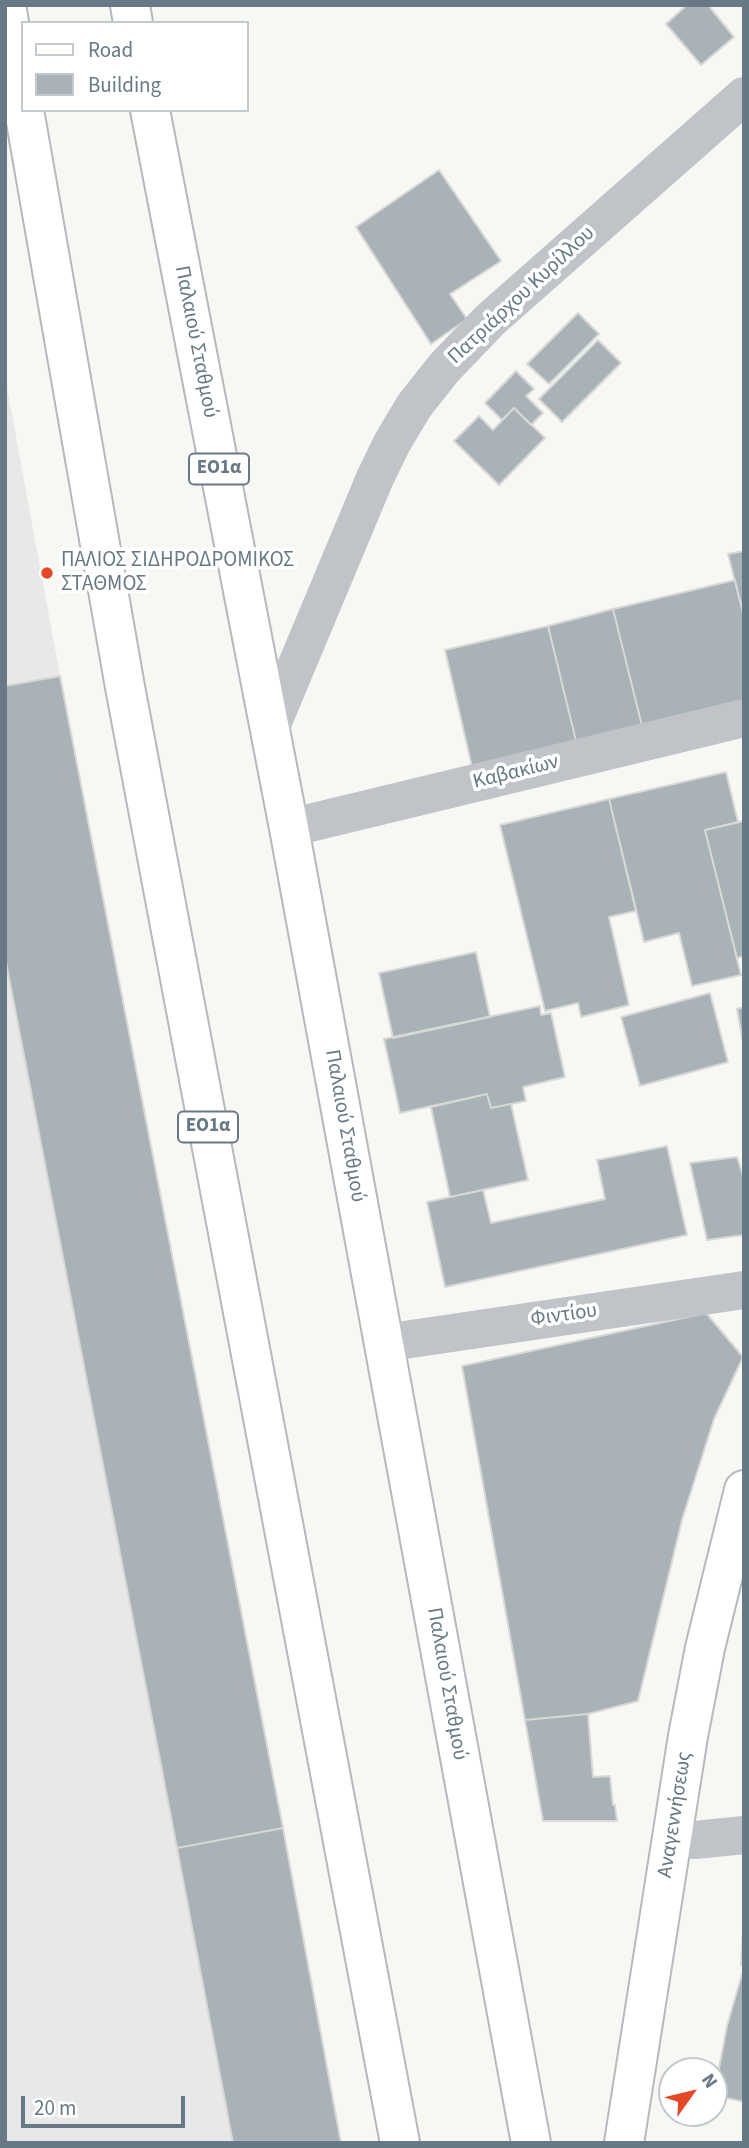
<!DOCTYPE html>
<meta charset="utf-8">
<style>
body{margin:0}
#map{position:relative;width:749px;height:2148px;overflow:hidden;background:#f7f7f4;font-family:"Source Sans 3",sans-serif}
canvas{display:block}
.frame{position:absolute;inset:0;border:7px solid #667985;pointer-events:none}
.legend{position:absolute;left:21px;top:21px;width:228px;height:91px;box-sizing:border-box;background:#fff;border:2px solid #c2c9ce;margin:0;padding:9px 12px;list-style:none;font-size:21px;color:#667985}
.legend li{display:flex;align-items:center;gap:14px;height:35px}
.legend b{width:35px;border:2px solid #c2c9ce}
.north{position:absolute;left:658px;top:2057px;width:70px;height:70px;box-sizing:border-box;background:#fff;border:2px solid #c2c9ce;border-radius:50%;rotate:56deg;font-size:19px;font-weight:700;line-height:28px;text-align:center;color:#667985}
.north::after{content:'';display:block;margin:auto;width:24px;height:32px;background:#e44827;clip-path:polygon(50% 0,100% 100%,50% 72%,0 100%)}
.scale{position:absolute;left:21px;top:2096px;width:164px;height:32px;box-sizing:border-box;border:4px solid #667985;border-top:0;padding-left:9px;font-size:21px;line-height:24px;white-space:nowrap;color:#667985;-webkit-text-stroke:5px #fff;paint-order:stroke}
</style>
<div id="map">
<canvas width="749" height="2148"></canvas>
<div class="frame"></div>
<ul class="legend">
<li><b style="height:9px;background:#fff"></b>Road</li>
<li><b style="height:19px;background:#a9b2b7"></b>Building</li>
</ul>
<div class="north">N</div>
<div class="scale">20 m</div>
</div>
<script>
const c = document.querySelector('canvas').getContext('2d');
c.lineJoin = 'round';
function fillPath(path, color) { c.fillStyle = color; c.fill(path, 'evenodd'); }
function stroke(path, color, width, dash) { c.strokeStyle = color; c.lineWidth = width; c.lineCap = dash ? 'butt' : 'round'; c.setLineDash(dash || []); c.stroke(path); }
function label(font, color, halo, rows, align = 'center') {
  c.font = font + ' "Source Sans 3",sans-serif'; c.lineWidth = 7; c.setLineDash([]); c.textBaseline = 'middle'; c.strokeStyle = halo; c.fillStyle = color; for (const [text, x, y, turn = 0] of rows) {
    c.save(); c.translate(x, y); c.rotate((+turn || 0) * Math.PI / 180); c.textAlign = isNaN(turn) ? turn : align; if (halo) c.strokeText(text, 0, 0); c.fillText(text, 0, 0); c.restore();
  }
}
const built = new Path2D(`
 M 5,377 L 60,676 L 283,1828 L 341,2143 L 5,2143 Z`);
const building = new Path2D(`
 M 687,5 L 708,5 L 734,37 L 701,65 L 666,24 Z
 M 439,170 L 501,261 L 450,294 L 467,319 L 431,344 L 356,227 Z
 M 578,313 L 599,334 L 549,384 L 527,364 Z
 M 598,340 L 621,363 L 562,422 L 539,399 Z
 M 516,371 L 534,389 L 526,396 L 543,413 L 531,425 L 514,408 L 502,420 L 485,403 Z
 M 514,408 L 545,438 L 499,485 L 454,441 L 479,416 L 493,430 Z
 M 744,551 L 744,617 L 728,554 Z
 M 735,580 L 744,617 L 744,706 L 643,730 L 613,609 Z
 M 613,609 L 643,730 L 577,745 L 548,626 Z
 M 548,626 L 577,745 L 473,771 L 445,650 Z
 M 60,676 L 283,1828 L 177,1848 L 5,957 L 5,686 Z
 M 726,772 L 738,822 L 705,830 L 741,975 L 692,986 L 679,933 L 644,942 L 609,799 Z
 M 609,799 L 636,911 L 609,917 L 629,1005 L 581,1017 L 578,1003 L 545,1011 L 500,825 Z
 M 744,821 L 744,956 L 737,958 L 705,830 Z
 M 476,952 L 490,1017 L 393,1038 L 379,973 Z
 M 710,993 L 728,1062 L 640,1086 L 621,1017 Z
 M 540,1006 L 541,1015 L 551,1013 L 565,1077 L 523,1087 L 526,1101 L 491,1108 L 487,1094 L 400,1113 L 384,1039 Z
 M 744,1007 L 744,1048 L 737,1009 Z
 M 487,1094 L 491,1108 L 511,1104 L 528,1180 L 450,1197 L 431,1107 Z
 M 667,1146 L 687,1235 L 445,1287 L 427,1202 L 483,1190 L 491,1223 L 605,1199 L 597,1160 Z
 M 737,1157 L 744,1179 L 744,1235 L 707,1240 L 690,1163 Z
 M 706,1313 L 743,1357 L 714,1419 L 682,1520 L 638,1701 L 588,1714 L 525,1720 L 462,1366 Z
 M 588,1714 L 593,1777 L 610,1776 L 613,1805 L 615,1805 L 617,1821 L 543,1821 L 525,1720 Z
 M 283,1828 L 341,2143 L 233,2143 L 177,1848 Z
 M 744,1912 L 744,1965 L 741,1965 Z
 M 742,1974 L 744,1974 L 744,2102 L 714,2095 L 727,2026 Z`);
const minor = new Path2D(`
 M 270,729 L 375,478 L 392,443 L 414,406 L 444,368 L 490,320 L 744,96
 M 289,828 L 744,718
 M 384,1343 L 744,1290
 M 673,1836 L 695,1840 L 744,1835`);
const major = new Path2D(`
 M 624,2143 L 688,1736 L 705,1648 L 744,1490`);
const highway = new Path2D(`
 M 6,5 L 23,103
 M 130,5 L 133,23
 M 24,110 L 125,687 L 400,2143
 M 150,110 L 289,828 L 531,2143`);
const markers = [
 [47,573,7,"#e44827"]
];
const shields = [
 [219,469,60],
 [208,1127,60]
];
const shieldNames = [
 ["ΕΟ1α",219,469],
 ["ΕΟ1α",208,1127]
];
const streetNames = [
 ["Πατριάρχου Κυρίλλου",522,296,-43],
 ["Παλαιού Σταθμού",195,342,79],
 ["Καβακίων",516,773,-14],
 ["Παλαιού Σταθμού",344,1126,80],
 ["Φιντίου",564,1316,-8],
 ["Παλαιού Σταθμού",446,1684,80],
 ["Αναγεννήσεως",676,1815,-81]
];
const poiNames = [
 ["ΠΑΛΙΟΣ ΣΙΔΗΡΟΔΡΟΜΙΚΟΣ",61,561],
 ["ΣΤΑΘΜΟΣ",61,585]
];
fillPath(built, '#e7e8e7');
fillPath(building, '#a9b2b7');
stroke(building, '#d8d8d6', 2);
stroke(major, '#b5babd', 42);
stroke(highway, '#b5b9bc', 42);
stroke(minor, '#c0c4c8', 38);
stroke(major, '#fff', 38);
stroke(highway, '#fff', 38);
for (const [x, y, r, color] of markers) { const dot = new Path2D(); dot.arc(x, y, r, 0, 2 * Math.PI); c.fillStyle = color; c.fill(dot); stroke(dot, '#fff', 2.5); }
for (const [x, y, w] of shields) { const box = new Path2D(); box.roundRect(x - w / 2, y - 15.5, w, 31, 5); c.fillStyle = '#fff'; c.fill(box); stroke(box, '#667985', 2); }
label('bold 19px', '#667985', null, shieldNames);
label('21px', '#667985', '#fff', streetNames);
label('21px', '#667985', '#fff', poiNames, 'left');
</script>
